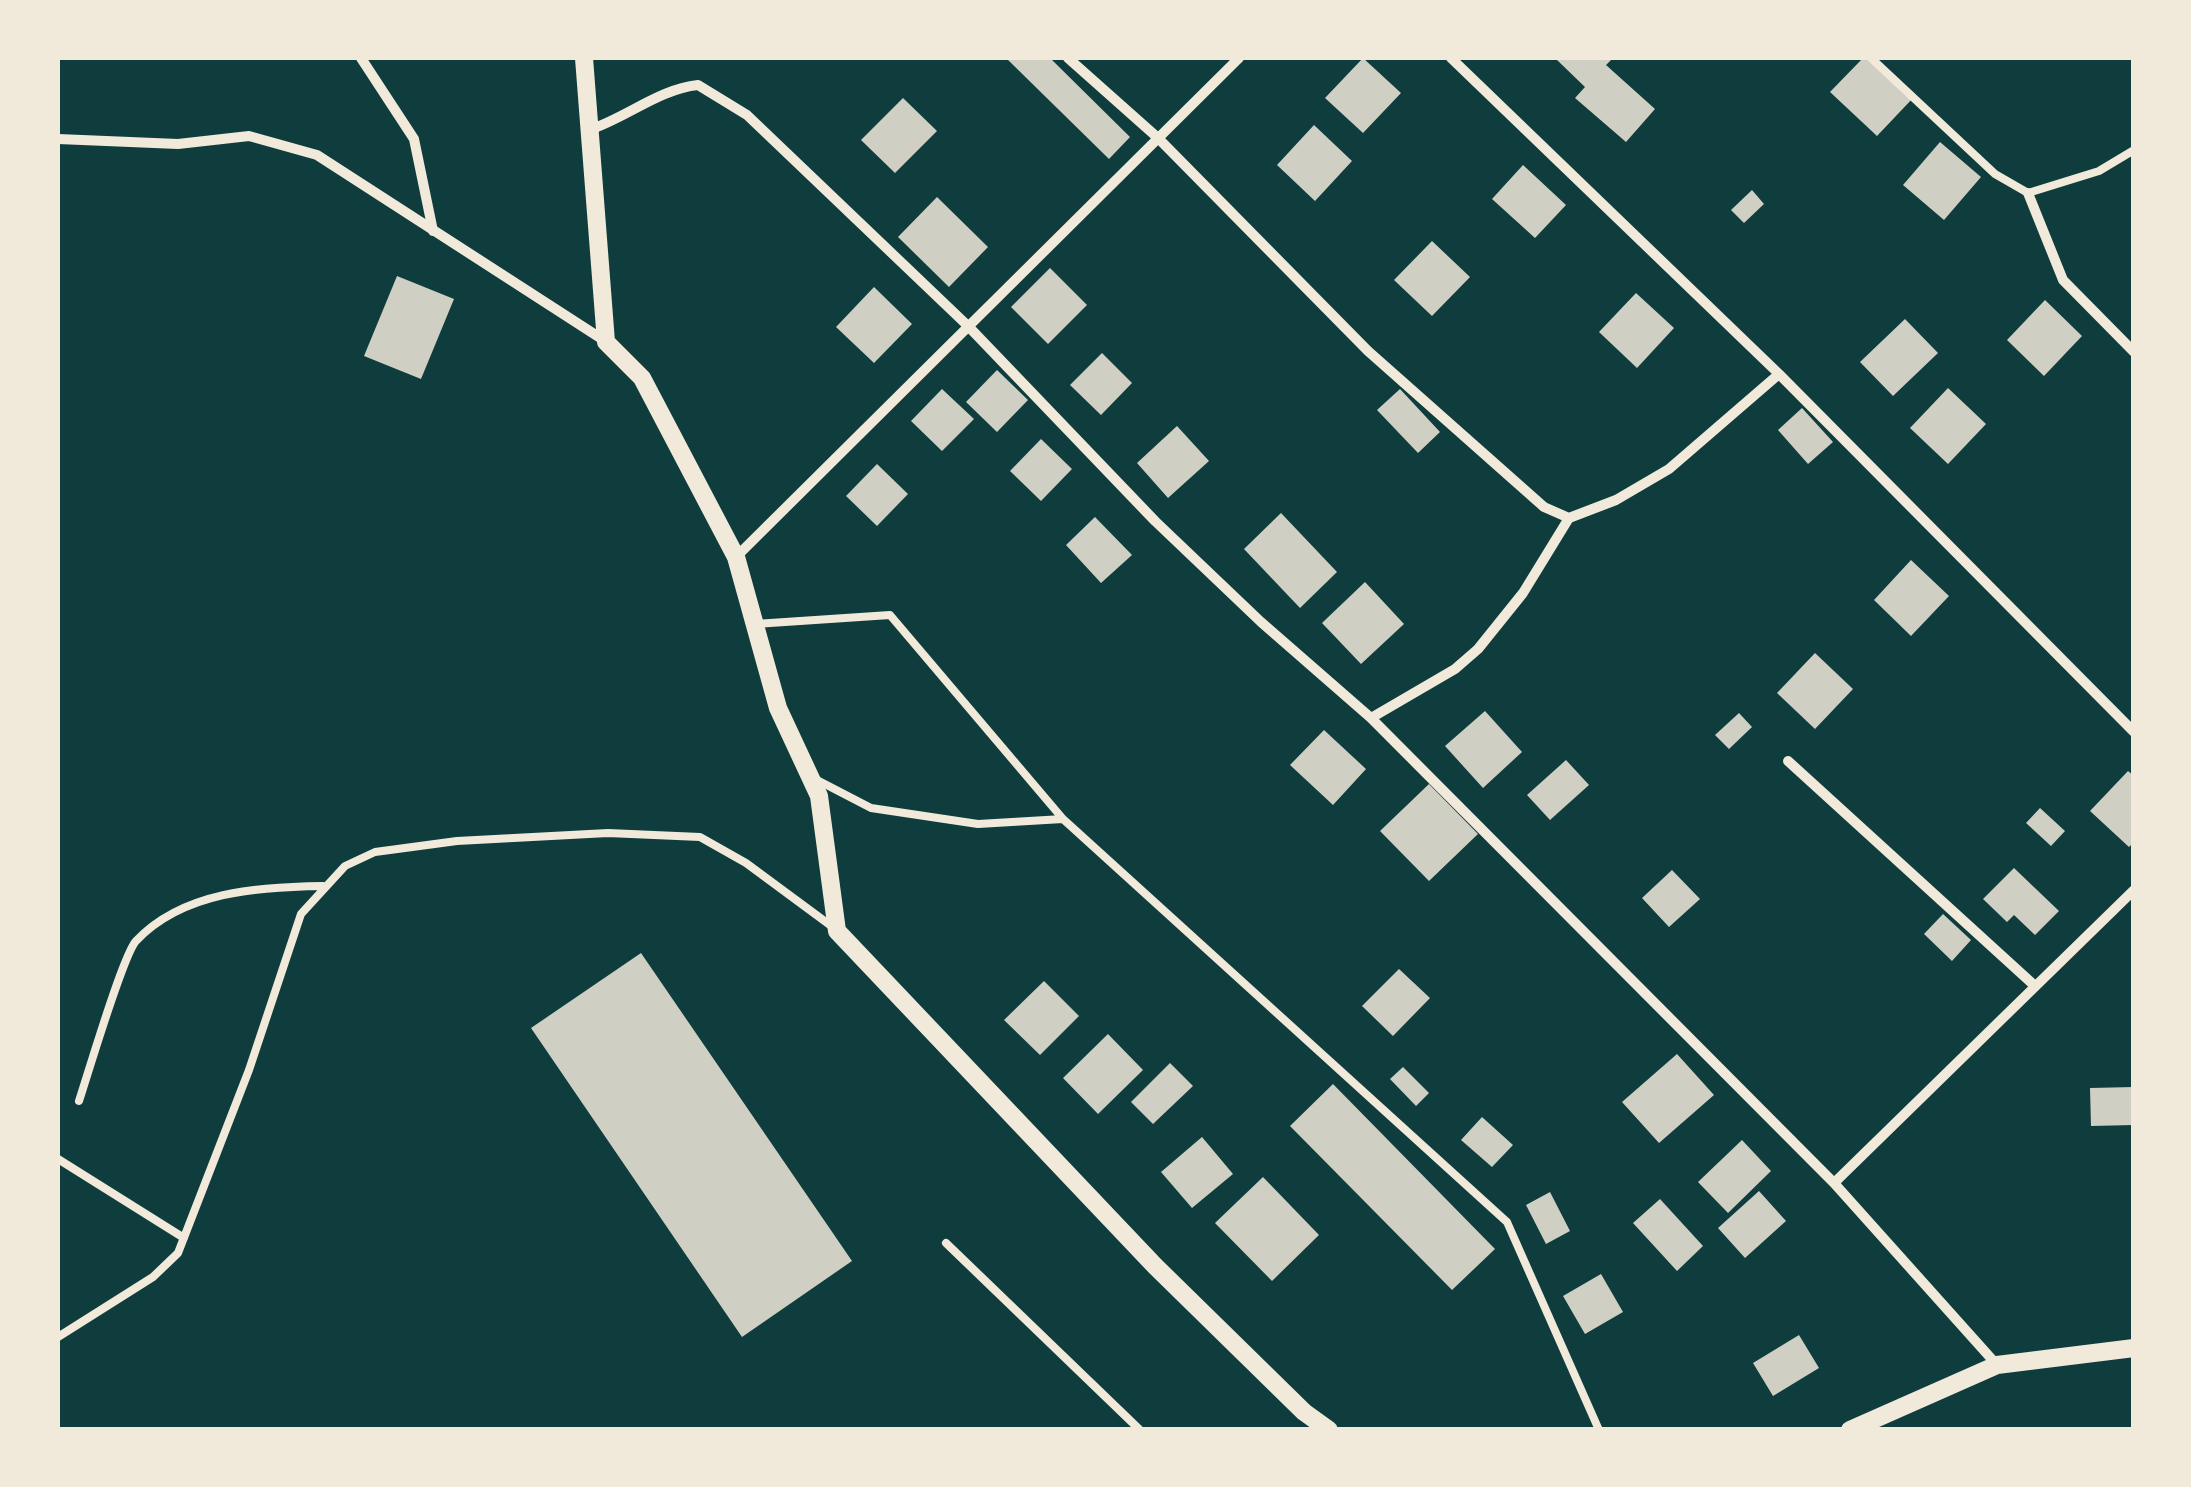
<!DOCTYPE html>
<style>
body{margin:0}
#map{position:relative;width:2191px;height:1487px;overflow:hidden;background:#0f3d3e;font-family:Karla,sans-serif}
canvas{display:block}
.frame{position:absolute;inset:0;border:60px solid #f1e9da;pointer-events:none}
</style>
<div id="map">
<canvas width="2191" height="1487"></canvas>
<div class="frame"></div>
</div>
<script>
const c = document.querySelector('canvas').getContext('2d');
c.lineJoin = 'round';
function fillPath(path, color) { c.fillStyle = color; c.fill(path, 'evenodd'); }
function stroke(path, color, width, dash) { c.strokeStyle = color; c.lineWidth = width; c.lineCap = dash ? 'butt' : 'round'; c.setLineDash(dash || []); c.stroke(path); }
const building = new Path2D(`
 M 1006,58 L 1050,58 L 1130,137 L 1109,159 Z
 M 1363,58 L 1401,93 L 1363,133 L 1325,98 Z
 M 1560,58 L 1613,58 L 1606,65 L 1655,109 L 1626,142 L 1575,98 L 1585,87 L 1557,60 Z
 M 1863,58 L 1871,58 L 1913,98 L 1877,136 L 1830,92 Z
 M 903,98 L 937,131 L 895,173 L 861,140 Z
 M 1314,125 L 1352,161 L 1315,201 L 1277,165 Z
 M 1940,142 L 1981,177 L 1944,220 L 1903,185 Z
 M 1523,165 L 1566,205 L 1535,238 L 1492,199 Z
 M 1752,190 L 1764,204 L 1744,223 L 1731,210 Z
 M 937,197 L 988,247 L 949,287 L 898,237 Z
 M 1432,241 L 1470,277 L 1432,316 L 1394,280 Z
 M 1050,268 L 1087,305 L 1048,344 L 1011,307 Z
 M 397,276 L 454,299 L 421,379 L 364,356 Z
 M 874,287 L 912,324 L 874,363 L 836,327 Z
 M 1636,293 L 1674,328 L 1637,368 L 1599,332 Z
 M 2045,300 L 2082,336 L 2044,376 L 2007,340 Z
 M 1905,319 L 1938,353 L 1893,396 L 1860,362 Z
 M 1102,353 L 1132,383 L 1101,415 L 1070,385 Z
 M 997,370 L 1028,400 L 997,432 L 966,402 Z
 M 1948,388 L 1986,424 L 1948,464 L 1910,428 Z
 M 942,389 L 974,419 L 942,451 L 911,421 Z
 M 1400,389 L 1440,432 L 1418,453 L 1377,410 Z
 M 1802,408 L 1833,442 L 1808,464 L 1778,430 Z
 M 1177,426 L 1209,461 L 1168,498 L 1137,463 Z
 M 1041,439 L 1072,469 L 1041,501 L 1010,471 Z
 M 877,464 L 908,494 L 877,526 L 846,496 Z
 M 1281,513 L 1337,572 L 1300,608 L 1244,549 Z
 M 1095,517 L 1132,555 L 1101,583 L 1066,545 Z
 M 1911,560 L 1949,596 L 1911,636 L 1874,600 Z
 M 1365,582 L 1404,624 L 1361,664 L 1322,623 Z
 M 1815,653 L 1853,689 L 1815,729 L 1777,693 Z
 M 1485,711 L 1522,752 L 1483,788 L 1445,746 Z
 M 1739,713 L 1752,727 L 1729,749 L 1715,735 Z
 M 1324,730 L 1366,769 L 1333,805 L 1290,765 Z
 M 1566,760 L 1589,785 L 1550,820 L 1527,795 Z
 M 2128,771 L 2134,776 L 2134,842 L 2129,847 L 2090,811 Z
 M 1429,784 L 1478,834 L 1429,881 L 1380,831 Z
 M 2040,808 L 2065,831 L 2051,846 L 2026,823 Z
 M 2014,868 L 2059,911 L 2035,935 L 2014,915 L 2007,922 L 1983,899 Z
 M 1672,870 L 1700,899 L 1669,927 L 1642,898 Z
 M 1943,914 L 1971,940 L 1952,961 L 1924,934 Z
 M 641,953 L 852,1261 L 742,1337 L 531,1028 Z
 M 1399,969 L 1430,998 L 1393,1036 L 1362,1006 Z
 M 1044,981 L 1079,1016 L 1040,1055 L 1004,1020 Z
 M 1108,1034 L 1143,1070 L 1098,1114 L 1063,1078 Z
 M 1677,1054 L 1714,1095 L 1659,1143 L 1622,1102 Z
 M 1170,1063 L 1193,1086 L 1153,1124 L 1131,1102 Z
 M 1403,1067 L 1429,1093 L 1416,1106 L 1390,1079 Z
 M 1333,1084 L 1495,1249 L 1452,1290 L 1290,1126 Z
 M 2134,1087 L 2134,1125 L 2091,1126 L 2090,1088 Z
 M 1482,1117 L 1513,1145 L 1492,1167 L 1461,1140 Z
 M 1202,1137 L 1233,1174 L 1192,1208 L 1161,1172 Z
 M 1742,1140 L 1771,1171 L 1728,1213 L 1698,1182 Z
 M 1263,1177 L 1319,1235 L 1272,1281 L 1215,1223 Z
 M 1759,1191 L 1786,1221 L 1745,1258 L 1718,1228 Z
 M 1550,1192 L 1570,1231 L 1546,1244 L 1526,1205 Z
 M 1660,1199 L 1703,1246 L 1677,1271 L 1633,1223 Z
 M 1601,1274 L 1623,1312 L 1585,1334 L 1563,1296 Z
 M 1799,1335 L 1819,1368 L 1773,1396 L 1753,1363 Z`);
const service = new Path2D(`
 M 1871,58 L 1995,174 L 2028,193 L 2099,171 L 2134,150
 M 755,624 L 890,615 L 1063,819
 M 817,780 L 871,808 L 978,824 L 1063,819 L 1507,1222 L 1599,1430
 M 79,1101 C 88,1074 123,955 136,941 C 183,891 259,887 323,886
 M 58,1159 L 184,1238
 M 946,1243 L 1140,1430
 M 58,1337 L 153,1277 L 178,1253 L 249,1070 L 301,914 L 345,866 L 375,852 L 457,841 L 608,833 L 700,837 L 746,863 L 834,928`);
const minor = new Path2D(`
 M 361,58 L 414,139 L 433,231
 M 1068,58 L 1158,138 L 1368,351 L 1544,507 L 1569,518
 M 1451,58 L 1779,374 L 2134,732
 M 589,130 C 626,118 659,89 698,85 L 747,115 L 968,326 L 1155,521 L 1261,622 L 1371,718 L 1834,1183 L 1997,1365
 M 58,139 L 178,144 L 249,136 L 317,155 L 605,341
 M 2028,193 L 2063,280 L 2134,352
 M 736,557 L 1239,58
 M 1371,718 L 1455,669 L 1478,649 L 1523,593 L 1569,518 L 1616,500 L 1669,469 L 1779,374
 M 1788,761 L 2035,986
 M 1834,1183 L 2134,890`);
const tertiary = new Path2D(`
 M 584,58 L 606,342 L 642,378 L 736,557 L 778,708 L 819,796 L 837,931 L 1155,1266 L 1304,1412 L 1329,1430
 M 1850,1430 L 1997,1365 L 2134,1348`);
fillPath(building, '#cfcfc3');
stroke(service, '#f1e9da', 8);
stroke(minor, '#f1e9da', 10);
stroke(tertiary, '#f1e9da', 18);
</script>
